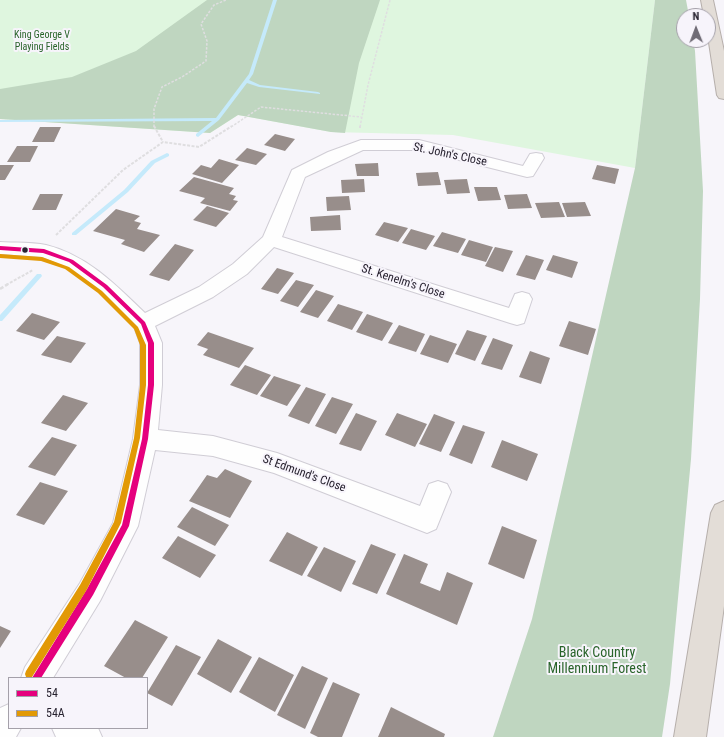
<!DOCTYPE html>
<style>
body{margin:0}
#map{position:relative;width:724px;height:737px;overflow:hidden;background:#f7f5fa;font-family:"Roboto Condensed",sans-serif}
canvas{display:block}
.legend{position:absolute;left:8px;top:677px;width:140px;height:52px;box-sizing:border-box;background:#f7f4fb;border:1px solid #a4a0a9;margin:0;padding:5px 7px;list-style:none;font-size:12px;color:#27222f}
.legend li{display:flex;align-items:center;gap:8px;height:20px}
.legend b{width:20px;border:1px solid #a4a0a9}
.north{position:absolute;left:676px;top:8px;width:40px;height:40px;box-sizing:border-box;background:#f7f4fb;border:1px solid #a4a0a9;border-radius:50%;rotate:359deg;font-size:11px;font-weight:700;line-height:16px;text-align:center;color:#27222f}
.north::after{content:'';display:block;margin:auto;width:14px;height:18px;background:#706c76;clip-path:polygon(50% 0,100% 100%,50% 72%,0 100%)}
</style>
<div id="map">
<canvas width="724" height="737"></canvas>
<ul class="legend">
<li><b style="height:5px;background:#e5007d"></b>54</li>
<li><b style="height:5px;background:#e29905"></b>54A</li>
</ul>
<div class="north">N</div>
</div>
<script>
const c = document.querySelector('canvas').getContext('2d');
c.lineJoin = 'round';
function fillPath(path, color) { c.fillStyle = color; c.fill(path, 'evenodd'); }
function stroke(path, color, width, dash) { c.strokeStyle = color; c.lineWidth = width; c.lineCap = dash ? 'butt' : 'round'; c.setLineDash(dash || []); c.stroke(path); }
function label(font, color, halo, rows, align = 'center') {
  c.font = font + ' "Roboto Condensed",sans-serif'; c.lineWidth = 4; c.setLineDash([]); c.textBaseline = 'middle'; c.strokeStyle = halo; c.fillStyle = color; for (const [text, x, y, turn = 0] of rows) {
    c.save(); c.translate(x, y); c.rotate((+turn || 0) * Math.PI / 180); c.textAlign = isNaN(turn) ? turn : align; if (halo) c.strokeText(text, 0, 0); c.fillText(text, 0, 0); c.restore();
  }
}
const green = new Path2D(`
 M 0,0 L 655,0 L 635,168 L 453,135 L 331,132 L 238,115 L 210,133 L 0,119 Z`);
const forest = new Path2D(`
 M 207,0 L 380,0 L 359,63 L 345,133 L 331,132 L 238,115 L 210,133 L 0,119 L 0,89 L 72,77 L 136,51 Z
 M 655,0 L 686,0 L 689,16 L 684,16 L 684,40 L 693,40 L 695,51 L 703,191 L 700,299 L 691,459 L 670,684 L 662,737 L 493,737 L 532,619 L 635,168 Z`);
const stream = new Path2D(`
 M 273,0 L 277,0 L 253,74 L 249,80 L 260,85 L 318,92 L 320,93 L 320,94 L 259,87 L 247,83 L 219,120 L 198,137 L 196,136 L 196,134 L 212,121 L 0,122 L 0,120 L 216,118 L 249,74 Z
 M 167,153 L 169,154 L 169,156 L 155,163 L 128,192 L 76,235 L 72,235 L 72,233 L 124,190 L 151,161 Z
 M 37,274 L 41,274 L 42,276 L 2,321 L 0,321 L 0,315 Z`);
const building = new Path2D(`
 M 40,127 L 61,127 L 54,142 L 32,142 Z
 M 275,134 L 295,139 L 285,151 L 264,145 Z
 M 17,146 L 38,146 L 30,162 L 7,162 Z
 M 247,148 L 267,154 L 256,165 L 235,160 Z
 M 219,159 L 239,165 L 222,183 L 192,174 L 201,165 L 211,168 Z
 M 378,163 L 379,176 L 357,176 L 355,164 Z
 M 0,165 L 14,165 L 5,180 L 0,180 Z
 M 597,165 L 619,169 L 615,184 L 592,179 Z
 M 438,172 L 441,185 L 418,186 L 416,173 Z
 M 194,177 L 234,188 L 229,194 L 236,196 L 233,200 L 238,201 L 230,211 L 200,203 L 205,198 L 179,191 Z
 M 364,179 L 365,192 L 342,193 L 341,180 Z
 M 467,179 L 470,193 L 447,194 L 444,180 Z
 M 474,187 L 497,187 L 501,200 L 478,201 Z
 M 40,194 L 63,194 L 56,210 L 32,210 Z
 M 527,194 L 532,208 L 508,209 L 504,195 Z
 M 349,196 L 351,210 L 327,211 L 326,197 Z
 M 559,202 L 565,217 L 541,218 L 535,203 Z
 M 585,202 L 591,216 L 567,217 L 562,203 Z
 M 207,206 L 229,213 L 216,227 L 193,220 Z
 M 116,209 L 140,216 L 134,221 L 141,223 L 137,229 L 160,235 L 144,252 L 121,244 L 125,240 L 93,231 Z
 M 340,215 L 341,230 L 311,231 L 310,217 Z
 M 384,222 L 408,228 L 398,242 L 375,235 Z
 M 411,229 L 435,236 L 426,250 L 402,243 Z
 M 442,232 L 466,239 L 458,253 L 433,246 Z
 M 469,240 L 493,247 L 486,262 L 461,255 Z
 M 175,244 L 194,250 L 169,281 L 149,275 Z
 M 495,247 L 513,251 L 503,272 L 485,266 Z
 M 526,255 L 544,260 L 535,280 L 516,275 Z
 M 553,255 L 578,262 L 572,278 L 546,270 Z
 M 277,268 L 294,273 L 278,294 L 261,289 Z
 M 296,280 L 314,285 L 298,307 L 280,301 Z
 M 316,290 L 334,296 L 318,318 L 300,312 Z
 M 338,304 L 363,312 L 352,330 L 327,321 Z
 M 32,313 L 60,322 L 44,340 L 16,331 Z
 M 367,314 L 393,323 L 382,341 L 356,332 Z
 M 569,321 L 596,329 L 588,355 L 559,346 Z
 M 399,325 L 425,334 L 416,352 L 388,343 Z
 M 467,330 L 487,336 L 475,361 L 455,354 Z
 M 208,332 L 254,348 L 239,368 L 203,355 L 208,349 L 197,345 Z
 M 430,335 L 457,344 L 448,363 L 420,354 Z
 M 57,336 L 86,343 L 71,363 L 41,355 Z
 M 493,338 L 513,345 L 502,370 L 481,364 Z
 M 530,351 L 550,358 L 541,384 L 519,377 Z
 M 245,365 L 271,375 L 257,395 L 230,385 Z
 M 274,376 L 301,385 L 287,406 L 260,396 Z
 M 306,387 L 326,394 L 309,424 L 288,416 Z
 M 63,395 L 88,403 L 66,431 L 41,423 Z
 M 332,397 L 353,404 L 336,434 L 315,426 Z
 M 356,413 L 377,421 L 361,451 L 339,444 Z
 M 397,413 L 427,424 L 415,447 L 385,435 Z
 M 434,414 L 455,422 L 441,452 L 419,444 Z
 M 463,425 L 485,432 L 472,464 L 449,455 Z
 M 52,437 L 77,445 L 55,476 L 28,467 Z
 M 502,440 L 538,454 L 527,481 L 491,467 Z
 M 225,469 L 252,481 L 230,518 L 189,501 L 207,475 L 217,478 Z
 M 40,482 L 68,491 L 44,525 L 16,515 Z
 M 192,507 L 229,525 L 215,546 L 177,527 Z
 M 502,526 L 537,540 L 524,579 L 488,564 Z
 M 287,532 L 318,547 L 302,576 L 269,561 Z
 M 178,536 L 216,555 L 200,578 L 162,558 Z
 M 371,544 L 396,554 L 377,594 L 352,584 Z
 M 324,547 L 356,561 L 341,592 L 307,576 Z
 M 404,554 L 428,564 L 420,583 L 440,591 L 447,572 L 473,583 L 457,625 L 386,594 Z
 M 135,620 L 168,637 L 142,678 L 126,678 L 104,666 Z
 M 0,626 L 11,631 L 0,648 Z
 M 218,639 L 252,657 L 231,693 L 197,674 Z
 M 176,645 L 201,657 L 172,706 L 147,693 Z
 M 259,657 L 294,675 L 275,712 L 239,692 Z
 M 302,666 L 328,678 L 305,729 L 277,715 Z
 M 333,682 L 360,694 L 342,737 L 318,737 L 310,733 Z
 M 391,707 L 445,734 L 444,737 L 378,737 Z`);
const pathFar2 = new Path2D(`
 M 154,127 L 154,109 L 162,87 L 182,77 L 206,61 L 207,41 L 201,24 L 214,5 L 226,0
 M 231,127 L 261,107 L 361,117
 M 360,127 L 368,85 L 390,0`);
const pathFar1 = new Path2D(`
 M 154,126 L 163,142
 M 360,128 L 360,126
 M 56,235 L 123,170 L 163,142 L 199,147 L 232,126
 M 6,285 L 33,270`);
const path = new Path2D(`
 M 0,289 L 8,284`);
const minor = new Path2D(`
 M 361,140 L 419,140 L 523,166 L 530,154 L 536,153 L 542,154 L 544,158 L 533,176 L 527,177 L 419,150 L 363,150 L 305,177 L 282,237 L 509,308 L 515,294 L 522,292 L 529,294 L 532,299 L 524,323 L 517,325 L 510,323 L 274,247 L 247,274 L 213,297 L 155,326 L 162,343 L 162,385 L 158,430 L 213,436 L 277,453 L 420,506 L 429,484 L 438,481 L 447,484 L 451,492 L 436,529 L 427,533 L 274,473 L 213,456 L 155,450 L 138,526 L 100,601 L 53,678 L 21,678 L 25,667 L 80,583 L 113,523 L 133,439 L 140,385 L 140,343 L 134,327 L 98,291 L 64,266 L 42,257 L 0,254 L 0,242 C 15,243 31,242 46,245 C 87,255 116,285 145,313 L 199,287 L 233,264 L 263,237 L 292,170 L 328,152 Z
 M 9,704 L 9,728 L 21,728 L 16,737 L 0,737 L 0,708 Z
 M 52,728 L 98,728 L 102,737 L 56,737 Z`);
const highway = new Path2D(`
 M 701,0 L 713,0 L 724,51 L 724,99 L 719,98 L 717,95 L 708,36 L 708,16 L 704,16 Z
 M 724,501 L 724,606 L 706,737 L 674,737 L 711,513 L 715,505 Z`);
const bus1 = new Path2D(`
 M 0,246 L 44,249 L 73,260 L 107,285 L 145,322 L 154,343 L 154,385 L 148,439 L 129,526 L 93,595 L 41,678 L 32,678 L 87,589 L 122,525 L 142,439 L 148,385 L 148,343 L 141,324 L 103,287 L 69,262 L 43,253 L 0,250 Z`);
const bus2 = new Path2D(`
 M 0,254 L 42,257 L 69,267 L 102,291 L 138,327 L 146,345 L 146,385 L 140,438 L 121,523 L 86,591 L 32,677 L 29,678 L 26,677 L 25,674 L 26,671 L 80,585 L 114,522 L 134,438 L 140,385 L 140,345 L 134,329 L 98,293 L 65,269 L 41,261 L 0,258 Z`);
const markers = [
 [25,250,3.5,"#27222f"]
];
const farParknames = [
 ["King George V",42,35],
 ["Playing Fields",42,47]
];
const streetNames = [
 ["St. John's Close",450,155,12],
 ["St. Kenelm's Close",403,282,18],
 ["St Edmund's Close",304,474,20]
];
const nearParknames = [
 ["Black Country",597,653],
 ["Millennium Forest",597,669]
];
fillPath(green, '#dff6df');
fillPath(forest, '#bfd6c0');
fillPath(stream, '#c5eafb');
fillPath(building, '#988e8b');
stroke(minor, '#d0cdd5', 2);
stroke(highway, '#b6afab', 2);
stroke(pathFar2, '#dfdee0', 1.5, [2.5, 1.5]);
stroke(pathFar1, '#dfdee0', 2, [3, 1.5]);
stroke(path, '#dfdee0', 2.5, [4, 2]);
fillPath(minor, '#fefefe');
fillPath(highway, '#e3ddd7');
fillPath(bus1, '#e5007d');
fillPath(bus2, '#e29905');
for (const [x, y, r, color] of markers) { const dot = new Path2D(); dot.arc(x, y, r, 0, 2 * Math.PI); c.fillStyle = color; c.fill(dot); stroke(dot, '#f7f4fb', 1.5); }
label('10px', '#29642a', '#f7f4fb', farParknames);
label('12px', '#27222f', '#f7f4fb', streetNames);
label('14px', '#29642a', '#f7f4fb', nearParknames);
</script>
